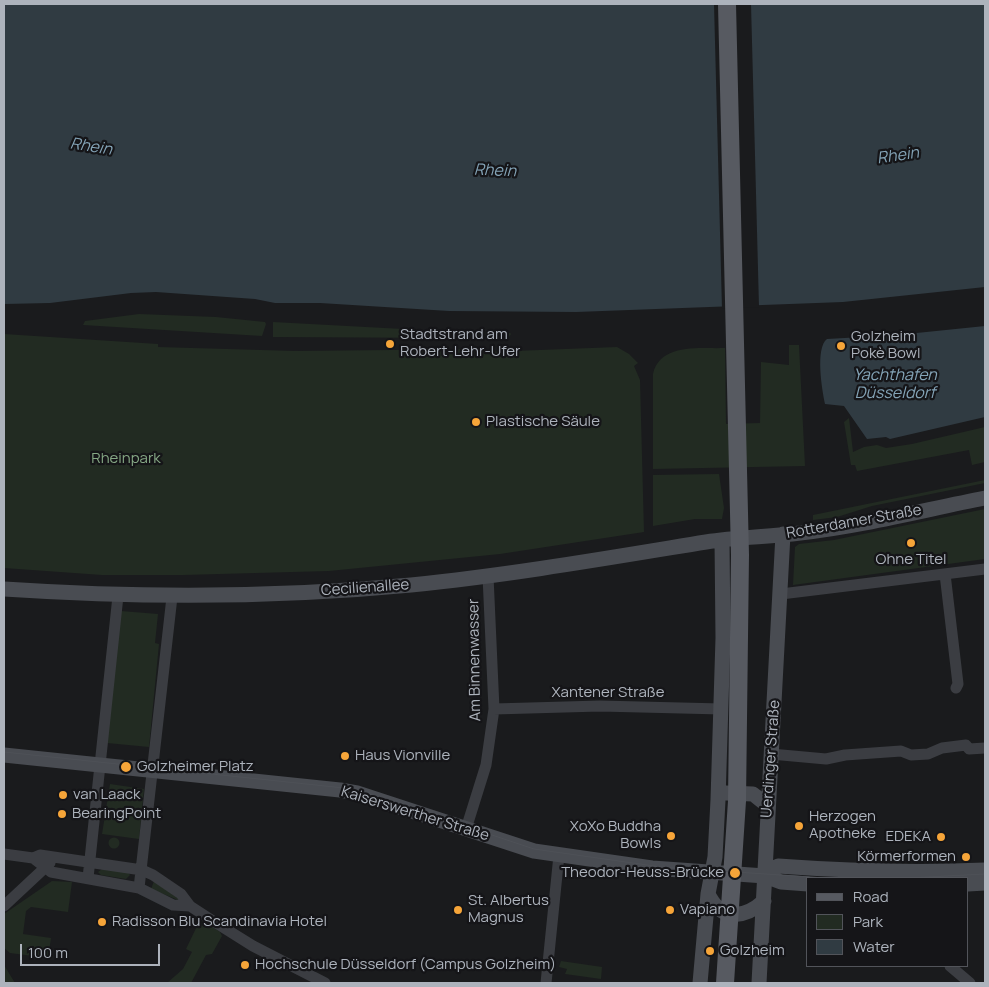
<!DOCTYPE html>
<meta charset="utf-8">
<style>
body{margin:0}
#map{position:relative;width:989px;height:987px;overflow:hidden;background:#1a1b1d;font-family:Manrope,sans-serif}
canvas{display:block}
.frame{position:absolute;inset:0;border:5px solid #adb3bc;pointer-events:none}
.legend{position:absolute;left:806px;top:877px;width:162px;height:90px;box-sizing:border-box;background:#151518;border:1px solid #52545a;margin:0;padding:6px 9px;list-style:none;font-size:15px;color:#adb3bc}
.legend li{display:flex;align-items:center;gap:10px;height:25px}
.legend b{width:25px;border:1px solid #52545a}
.scale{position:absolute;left:20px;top:944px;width:140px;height:22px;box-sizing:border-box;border:2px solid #adb3bc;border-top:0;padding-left:6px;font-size:15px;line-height:18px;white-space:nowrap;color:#adb3bc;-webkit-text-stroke:4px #151518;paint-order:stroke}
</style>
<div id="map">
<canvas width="989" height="987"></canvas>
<div class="frame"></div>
<ul class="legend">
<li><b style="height:6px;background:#575a61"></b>Road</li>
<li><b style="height:14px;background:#222b22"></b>Park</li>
<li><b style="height:14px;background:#303b42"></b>Water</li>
</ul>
<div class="scale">100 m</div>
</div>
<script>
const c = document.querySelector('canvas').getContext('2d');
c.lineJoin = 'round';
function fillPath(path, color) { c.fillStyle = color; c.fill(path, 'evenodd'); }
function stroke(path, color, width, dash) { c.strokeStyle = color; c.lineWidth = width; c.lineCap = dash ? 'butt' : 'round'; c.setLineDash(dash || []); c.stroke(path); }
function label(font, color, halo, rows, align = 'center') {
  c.font = font + ' Manrope,sans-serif'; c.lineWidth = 4.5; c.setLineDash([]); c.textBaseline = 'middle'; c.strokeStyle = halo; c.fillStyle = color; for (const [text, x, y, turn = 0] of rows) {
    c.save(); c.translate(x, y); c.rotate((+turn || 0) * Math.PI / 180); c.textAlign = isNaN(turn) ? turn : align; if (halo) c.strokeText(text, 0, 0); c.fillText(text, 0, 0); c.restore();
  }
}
const green = new Path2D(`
 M 139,314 L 216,317 L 265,322 L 266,324 L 262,336 L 83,325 L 85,321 Z
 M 273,322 L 459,332 L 460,334 L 459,338 L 273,337 Z
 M 468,332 L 510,333 L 511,334 L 509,337 L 467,338 Z
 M 4,334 L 158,344 L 158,347 L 295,351 L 489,349 L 489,352 L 617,347 L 629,354 L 638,363 L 634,366 L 640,380 L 644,532 L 500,554 L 329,571 L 183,575 L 102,575 L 4,568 Z
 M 789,345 L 799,345 L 805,466 L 653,469 L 653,374 C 660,343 700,349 725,348 L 726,424 L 760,423 L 761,362 L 789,365 Z
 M 849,418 L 853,452 L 864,447 L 877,445 L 886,448 L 912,444 L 985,427 L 985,462 L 972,465 L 969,450 L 857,471 L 855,465 L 851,465 L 844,422 Z
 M 719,474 L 724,508 L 722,519 L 695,519 L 653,526 L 653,475 Z
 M 985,480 L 985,483 L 872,506 L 837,517 L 813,520 L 813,515 Z
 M 985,509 L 985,559 L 793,585 L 795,547 L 799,544 L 834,540 Z
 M 121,611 L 158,614 L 155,643 L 159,644 L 149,747 L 107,743 Z
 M 110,784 L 144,789 L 139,839 L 102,834 Z
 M108.5 843a5.5 5.5 0 1 1 11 0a5.5 5.5 0 1 1-11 0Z
 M 102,869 L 128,872 L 130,875 L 126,879 L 101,875 L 98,872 Z
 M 52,881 L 72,882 L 68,912 L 31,907 L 26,911 L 23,934 L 51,938 L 48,958 L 10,953 L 4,948 L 4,914 Z
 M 154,881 L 178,898 L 178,900 L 151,889 Z
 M 204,921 L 220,932 L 222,936 L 212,954 L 206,955 L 191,983 L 167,983 L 183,969 L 192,952 L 186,949 L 199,922 Z
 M 561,961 L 602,967 L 601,979 L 565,974 L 567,969 L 559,967 Z
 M 4,965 L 15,983 L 4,983 Z`);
const water = new Path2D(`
 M 4,4 L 985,4 L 985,287 L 843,302 L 576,312 L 449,311 L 320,303 L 275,303 L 255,299 L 156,292 L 131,293 L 50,303 L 4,304 Z
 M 985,326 L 985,417 L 890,439 L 886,437 L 867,439 L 844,406 L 825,404 C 822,390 815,348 827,339 L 897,335 Z`);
const pier = new Path2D(`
 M 714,4 L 751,4 L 759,307 L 722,309 Z`);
const street = new Path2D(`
 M 945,574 L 958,684 L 956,688
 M 781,594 L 985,569
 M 494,709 L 600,706 L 722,709
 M 771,754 L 826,759 L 845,755 L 901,751 L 911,755 L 928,754 L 942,748 L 966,745 L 969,749 L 985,748
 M 466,829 L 486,765 L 494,709 L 488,576
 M 4,854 L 33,858 L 40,855 L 142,870 L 153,875 L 181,894 L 190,906 L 213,921 L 253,946 L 325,983
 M 33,858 L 51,872 L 139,888 L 173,905 L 190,906
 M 88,878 L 118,596
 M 139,888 L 172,597
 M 4,906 L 50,863
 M 950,966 L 970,983
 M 546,983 L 559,855`);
const secondary = new Path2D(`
 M 4,589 C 140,598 275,598 411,585 C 510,575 608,558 706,542 C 737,537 769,537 800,533 C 862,526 924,510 985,498
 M 4,755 L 340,790 L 357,793 L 534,851 L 652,868 L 765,876 L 781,882 L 808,884
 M 726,793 L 753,794 L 768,806
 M 765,876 L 778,866 C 847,871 916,873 985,870
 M 968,884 L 985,883
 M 708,894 C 721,921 744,919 764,901
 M 700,983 L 708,894 L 715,857 L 718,800 L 723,638 L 722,540
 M 759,983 L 783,534`);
const primary = new Path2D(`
 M 725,983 L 737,801 L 740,555 L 727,4`);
const tram = new Path2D(`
 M 4,752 L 344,788 L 366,793 L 534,849 L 661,867 L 825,878
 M 908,878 L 985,874`);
const markers = [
 [390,344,5,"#f6a539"],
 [841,346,5,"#f6a539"],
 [476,422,5,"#f6a539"],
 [911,543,5,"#f6a539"],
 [345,756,5,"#f6a539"],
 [126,767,6,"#f6a539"],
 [63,795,5,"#f6a539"],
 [62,814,5,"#f6a539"],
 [799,826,5,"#f6a539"],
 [671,836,5,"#f6a539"],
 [941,837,5,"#f6a539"],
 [966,857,5,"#f6a539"],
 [735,873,6,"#f6a539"],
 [458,910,5,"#f6a539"],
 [670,910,5,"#f6a539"],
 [102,922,5,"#f6a539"],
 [710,951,5,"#f6a539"],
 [245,965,5,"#f6a539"]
];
const poiNames = [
 ["Stadtstrand am",400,335],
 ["Robert-Lehr-Ufer",400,352],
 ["Golzheim",851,337],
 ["Pokè Bowl",851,354],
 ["Plastische Säule",486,422],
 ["Ohne Titel",911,560,"center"],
 ["Haus Vionville",355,756],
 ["Golzheimer Platz",137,767],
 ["van Laack",73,795],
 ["BearingPoint",72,814],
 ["Herzogen",809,817],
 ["Apotheke",809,834],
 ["XoXo Buddha",661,827,"right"],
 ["Bowls",661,844,"right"],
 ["EDEKA",931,837,"right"],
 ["Körmerformen",956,857,"right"],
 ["Theodor-Heuss-Brücke",724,873,"right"],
 ["St. Albertus",468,901],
 ["Magnus",468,918],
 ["Vapiano",680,910],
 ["Radisson Blu Scandinavia Hotel",112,922],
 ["Golzheim",720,951],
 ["Hochschule Düsseldorf (Campus Golzheim)",255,965]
];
const parkNames = [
 ["Rheinpark",126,459]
];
const streetNames = [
 ["Rotterdamer Straße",854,522,-10],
 ["Cecilienallee",365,588,-4],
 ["Am Binnenwasser",475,660,-91],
 ["Xantener Straße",608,693],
 ["Uerdinger Straße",771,759,-86],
 ["Kaiserswerther Straße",415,814,17]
];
const waterNames = [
 ["Rhein",91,147,9],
 ["Rhein",898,156,-8],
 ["Rhein",495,171,2],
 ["Yachthafen",895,376],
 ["Düsseldorf",895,394]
];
fillPath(green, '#222b22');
fillPath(water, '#303b42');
fillPath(pier, '#1a1b1d');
stroke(street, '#3b3d42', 11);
stroke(secondary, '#494c52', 15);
stroke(primary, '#575a61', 18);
stroke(tram, '#4e5157', 1);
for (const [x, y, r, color] of markers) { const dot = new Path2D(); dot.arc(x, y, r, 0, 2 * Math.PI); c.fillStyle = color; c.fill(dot); stroke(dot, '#151518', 2); }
label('15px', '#adb3bc', '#151518', poiNames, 'left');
label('15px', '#85a784', '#151518', parkNames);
label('15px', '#adb3bc', '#151518', streetNames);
label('italic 16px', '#84a4b7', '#151518', waterNames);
</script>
